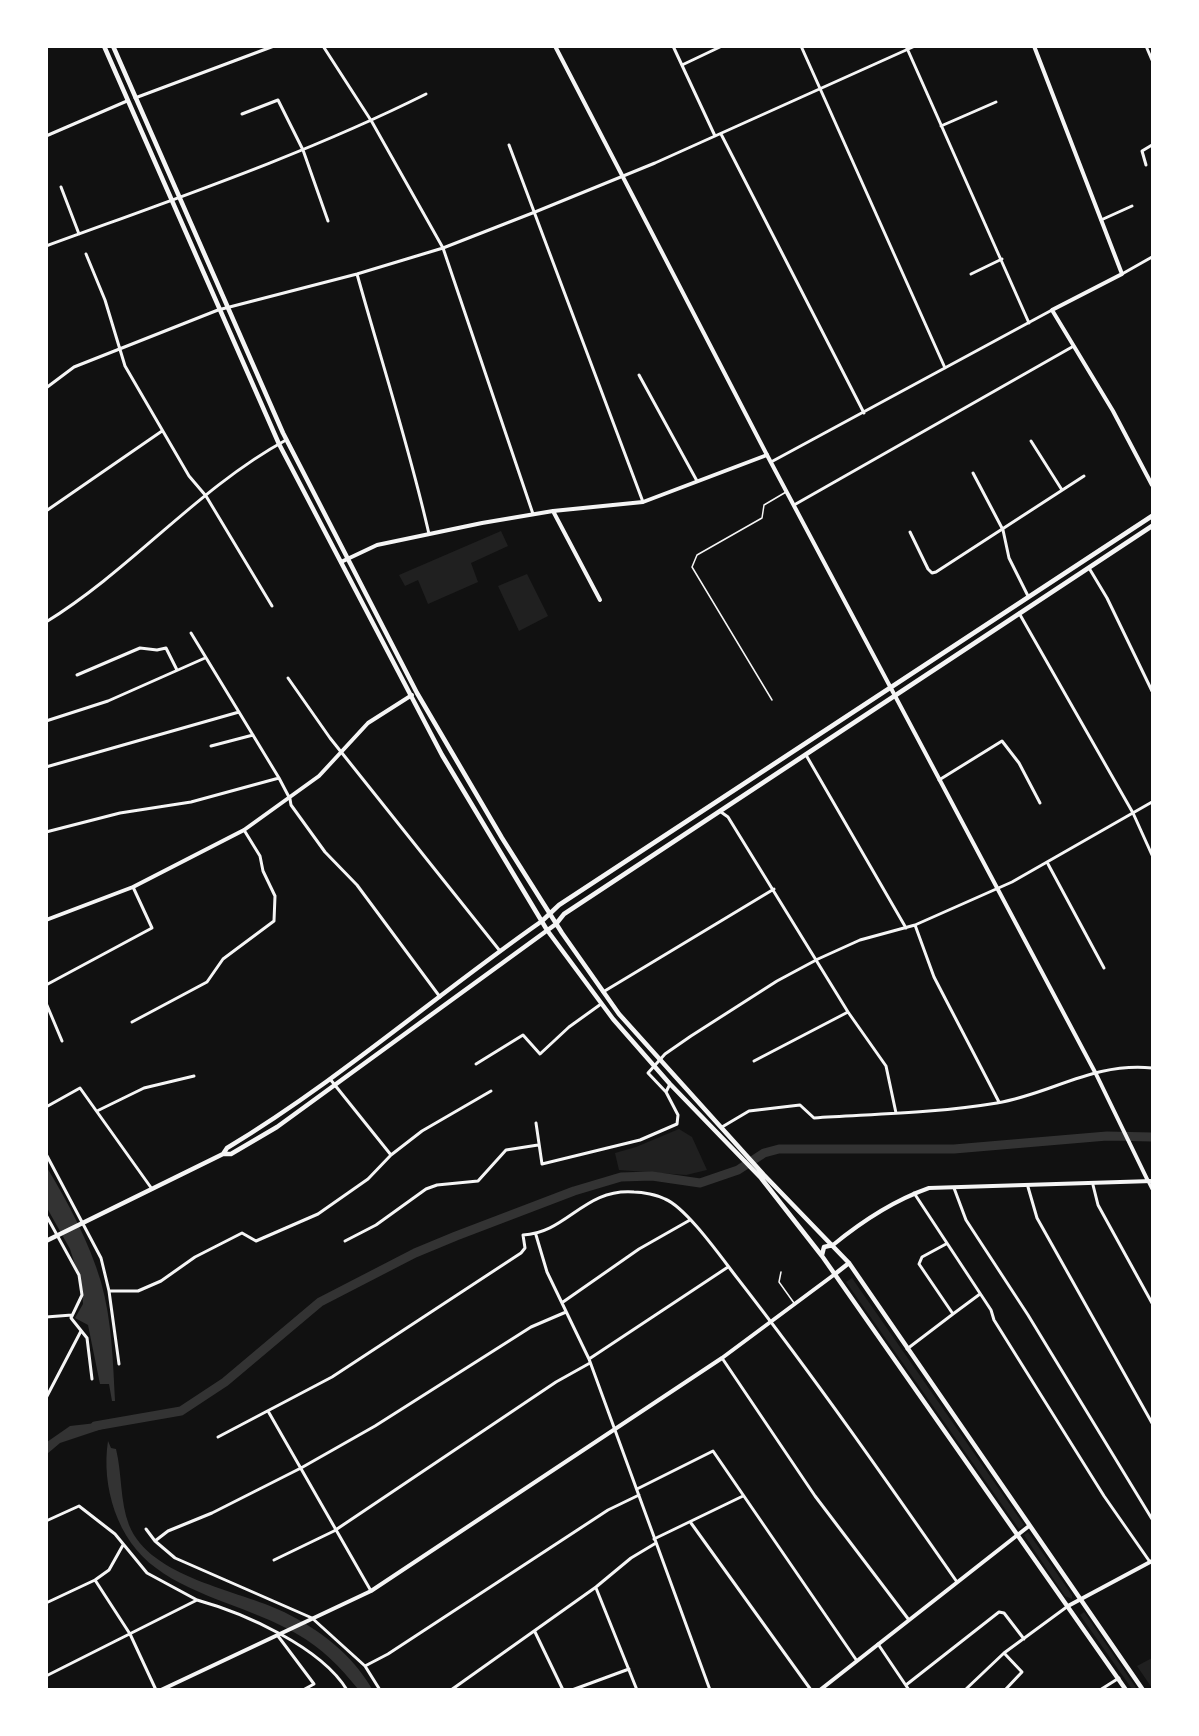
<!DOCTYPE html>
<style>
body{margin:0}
#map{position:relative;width:1199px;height:1736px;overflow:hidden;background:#111;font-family:Commissioner,sans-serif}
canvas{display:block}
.frame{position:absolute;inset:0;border:48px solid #fff;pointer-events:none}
</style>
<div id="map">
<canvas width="1199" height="1736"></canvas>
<div class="frame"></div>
</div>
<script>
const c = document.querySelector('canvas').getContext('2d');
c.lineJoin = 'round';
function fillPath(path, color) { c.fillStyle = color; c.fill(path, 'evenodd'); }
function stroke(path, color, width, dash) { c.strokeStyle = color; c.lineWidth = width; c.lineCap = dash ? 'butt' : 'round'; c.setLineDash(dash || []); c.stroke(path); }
const green = new Path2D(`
 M 501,531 L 508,546 L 471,563 L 478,582 L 428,604 L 418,580 L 405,586 L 399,575 Z
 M 527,574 L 548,616 L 519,631 L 498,586 Z
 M 679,1129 L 692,1137 L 707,1170 L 686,1175 L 619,1170 L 615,1153 L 636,1147 Z
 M 852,1278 L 1024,1525 L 1019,1529 L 846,1282 Z
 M 1028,1532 L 1072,1595 L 1072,1599 L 1065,1596 L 1024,1535 Z
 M 1084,1612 L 1137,1689 L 1132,1689 L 1080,1615 Z
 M 1152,1658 L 1152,1688 L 1137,1666 Z`);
const water = new Path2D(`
 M 46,1166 C 68,1202 89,1242 101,1282 C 112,1321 113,1362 115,1401 L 112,1401 L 109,1384 L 100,1384 L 88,1325 L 75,1318 L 83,1304 L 82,1287 L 70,1249 L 47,1208 Z
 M 105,1422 L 105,1428 L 60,1443 L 47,1454 L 47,1442 L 70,1426 Z
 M 108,1441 L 111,1448 L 116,1449 C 122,1473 120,1502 129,1525 C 150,1578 239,1590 284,1612 C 320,1630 352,1654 372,1689 L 358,1689 C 340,1667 322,1648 297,1634 C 253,1608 196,1598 156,1568 C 117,1540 101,1486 108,1441 Z`);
const river = new Path2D(`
 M 95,1426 L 181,1411 L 225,1382 L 320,1302 L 415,1253 L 456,1236 L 574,1191 L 621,1177 L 652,1176 L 700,1183 L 738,1170 L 764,1153 L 779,1149 L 954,1149 L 1107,1136 L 1152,1137`);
const service = new Path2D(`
 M 772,700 L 692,567 L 697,555 L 762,518 L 764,505 L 786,492
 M 781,1272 L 779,1282 L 794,1303`);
const minor = new Path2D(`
 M 323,46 L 372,122 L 443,248 L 533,514
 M 673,46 L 715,136
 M 801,46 L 945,368
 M 906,46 L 1029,323
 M 1146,46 L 1152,60
 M 682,65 L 722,46
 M 135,98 L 274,46
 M 242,114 L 278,100 L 303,150 L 328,221
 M 941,126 L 996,102
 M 721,134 L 864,413
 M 46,136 L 127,101
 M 509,145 L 643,502
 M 1146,165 L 1142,151 L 1152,145
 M 61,187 L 79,234
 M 1101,220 L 1132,206
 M 46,246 C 174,199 304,155 426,94
 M 86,254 L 105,300 L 125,366 L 189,476 L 206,496 L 272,606
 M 357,274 C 381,360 409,446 429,534
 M 971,274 L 1002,259
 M 1122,274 L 1152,257
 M 639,375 L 697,481
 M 46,388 L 74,367 L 218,310 L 357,274 L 443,248 L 535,212 L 655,163 L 915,46
 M 1031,441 L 1062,490
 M 771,462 L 1052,310
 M 973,473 L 1003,530 L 1009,558 L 1028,596
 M 794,505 L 1072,347
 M 46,511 L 162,431
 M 910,532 L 928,569 L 932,573 L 936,572 L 1084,476
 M 1089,568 L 1107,598 L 1152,691
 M 1019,613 L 1133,813 L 1152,855
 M 46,622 C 132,569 198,488 286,440
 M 191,633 L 279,778 L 290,799 L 291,805 L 325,852 L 357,885 L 440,997
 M 77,675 L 140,648 L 157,650 L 166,648 L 177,670
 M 288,678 L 330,738 L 500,951
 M 46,721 L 108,701 L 205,658
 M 211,746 L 253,735
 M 806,755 L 906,928
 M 46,767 L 239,712
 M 939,780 L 1002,741 L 1019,763 L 1040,803
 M 721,812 L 728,817 L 848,1012 L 886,1066 L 896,1113
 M 46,832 L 120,813 L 191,802 L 279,778
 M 1048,864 L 1104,968
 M 915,925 L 934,977 L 999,1102
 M 46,985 L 152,928 L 133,887
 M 603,992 L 774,889
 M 46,1003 L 62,1041
 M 132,1022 L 207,982 L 223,959 L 274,921 L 275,896 L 263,871 L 260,856 L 244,830
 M 754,1061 L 848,1012
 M 476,1064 L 523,1035 L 540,1054 L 569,1027 L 601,1004
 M 330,1079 L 391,1155
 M 666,1092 L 648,1073 L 665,1054 L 691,1036 L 777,981 L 818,959 L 860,940 L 915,925 L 1012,882 L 1152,802
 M 46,1107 L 80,1088 L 152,1189
 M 97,1111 L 144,1088 L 194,1076
 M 536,1123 L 542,1164 L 640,1140 L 677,1124 L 678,1115 L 666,1092 L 670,1084
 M 722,1127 L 749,1111 L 800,1105 L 814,1118 C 875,1114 937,1113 997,1103 C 1051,1094 1093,1062 1152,1068
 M 46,1154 L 101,1258 L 109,1291 L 119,1364
 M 1148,1181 L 1152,1189
 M 1093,1185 L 1098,1205 L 1152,1303
 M 1028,1187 L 1037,1218 L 1152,1423
 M 954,1188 L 966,1220 L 1028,1315 L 1152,1519
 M 914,1193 L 991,1310 L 994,1320 L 1104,1496 L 1150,1562
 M 46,1215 L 79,1275 L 82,1295 L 71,1318 L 87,1338 L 92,1379
 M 536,1235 L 547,1272 L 589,1359 L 710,1690
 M 345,1241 L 376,1225 L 426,1189 L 437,1185 L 478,1181 L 506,1150 L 538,1145
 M 109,1291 L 138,1291 L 161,1281 L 195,1257 L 242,1233 L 256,1241 L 318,1214 L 368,1179 L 391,1155 L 422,1131 L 491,1091
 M 563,1302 L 639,1249 L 690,1220
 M 953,1314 L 980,1294
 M 46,1317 L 72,1315
 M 907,1349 L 953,1314 L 919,1264 L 922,1257 L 946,1244
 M 722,1358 L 815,1496 L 909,1620
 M 589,1359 L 728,1267
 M 46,1398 L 81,1331
 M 268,1411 L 371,1591
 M 218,1437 L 332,1377 L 521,1253 L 525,1248 L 523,1235 C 567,1233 584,1188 634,1192 C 643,1192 657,1195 665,1199 C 687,1208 723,1260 738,1279 C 815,1378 886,1480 957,1582
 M 637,1489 L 713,1451 L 857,1661
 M 46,1521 L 79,1506 L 115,1534 L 147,1573 L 197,1600
 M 691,1523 L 811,1690
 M 146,1529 L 155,1541 L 175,1558 L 312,1618 L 365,1666 L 380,1690
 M 654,1539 L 743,1496
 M 155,1541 L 168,1531 L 212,1513 L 301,1468 L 375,1426 L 531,1327 L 566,1312
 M 274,1560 L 334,1531 L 556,1382 L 590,1363
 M 95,1580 L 130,1634 L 156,1690
 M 596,1588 L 637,1690
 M 46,1603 L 95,1580 L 109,1570 L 123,1545
 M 535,1632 L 563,1690
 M 278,1636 L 314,1684 L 303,1690
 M 878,1644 L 909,1690
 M 1004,1653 L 1022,1672 L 1005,1690
 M 365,1666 L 388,1654 L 608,1510 L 639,1495
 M 46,1676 L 197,1600 C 244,1613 321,1647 347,1690
 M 906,1685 L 999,1612 L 1004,1613 L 1024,1639
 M 451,1690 L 596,1587 L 631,1558 L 656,1543
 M 572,1690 L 629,1669
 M 965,1690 L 1004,1653 L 1068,1606
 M 1100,1690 L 1119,1678`);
const tertiary = new Path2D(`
 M 553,511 L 600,600
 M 341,562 L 377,545 L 482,523 L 553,511 L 643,502 L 767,455
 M 46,920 L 133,887 L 244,830 L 319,776 L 368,723 L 412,695
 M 1068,1606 L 1152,1561
 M 161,1690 L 371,1591 L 722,1358 L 835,1274
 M 820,1690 L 1029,1526`);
const secondary = new Path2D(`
 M 555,46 L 767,455 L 1096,1074 L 1148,1181
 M 1034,46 L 1122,274 L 1052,310 L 1113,411 L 1152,485
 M 833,1245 C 861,1222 895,1200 929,1188 L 1152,1181`);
const primary = new Path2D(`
 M 104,46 L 279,444 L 442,755 L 547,930 L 613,1019 L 670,1084 L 761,1178 L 822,1256 L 1126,1690
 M 113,46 L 283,433 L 417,693 L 502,838 L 562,933 L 619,1014 L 764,1175 L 849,1263 L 1143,1690
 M 223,1154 L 231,1154 L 277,1127 L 556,924 L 564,914 L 1152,526
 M 46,1241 L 223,1154 L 227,1148 C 338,1081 436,995 542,921 L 559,905 L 1152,516
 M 822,1255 L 824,1247 L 833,1245
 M 835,1274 L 849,1263`);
fillPath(green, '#202020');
fillPath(water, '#333');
stroke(river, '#333', 9);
stroke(service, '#f5f5f5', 1.5);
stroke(minor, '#f5f5f5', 3);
stroke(tertiary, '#f5f5f5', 4);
stroke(secondary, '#f5f5f5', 4);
stroke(primary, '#f5f5f5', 4.5);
</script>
